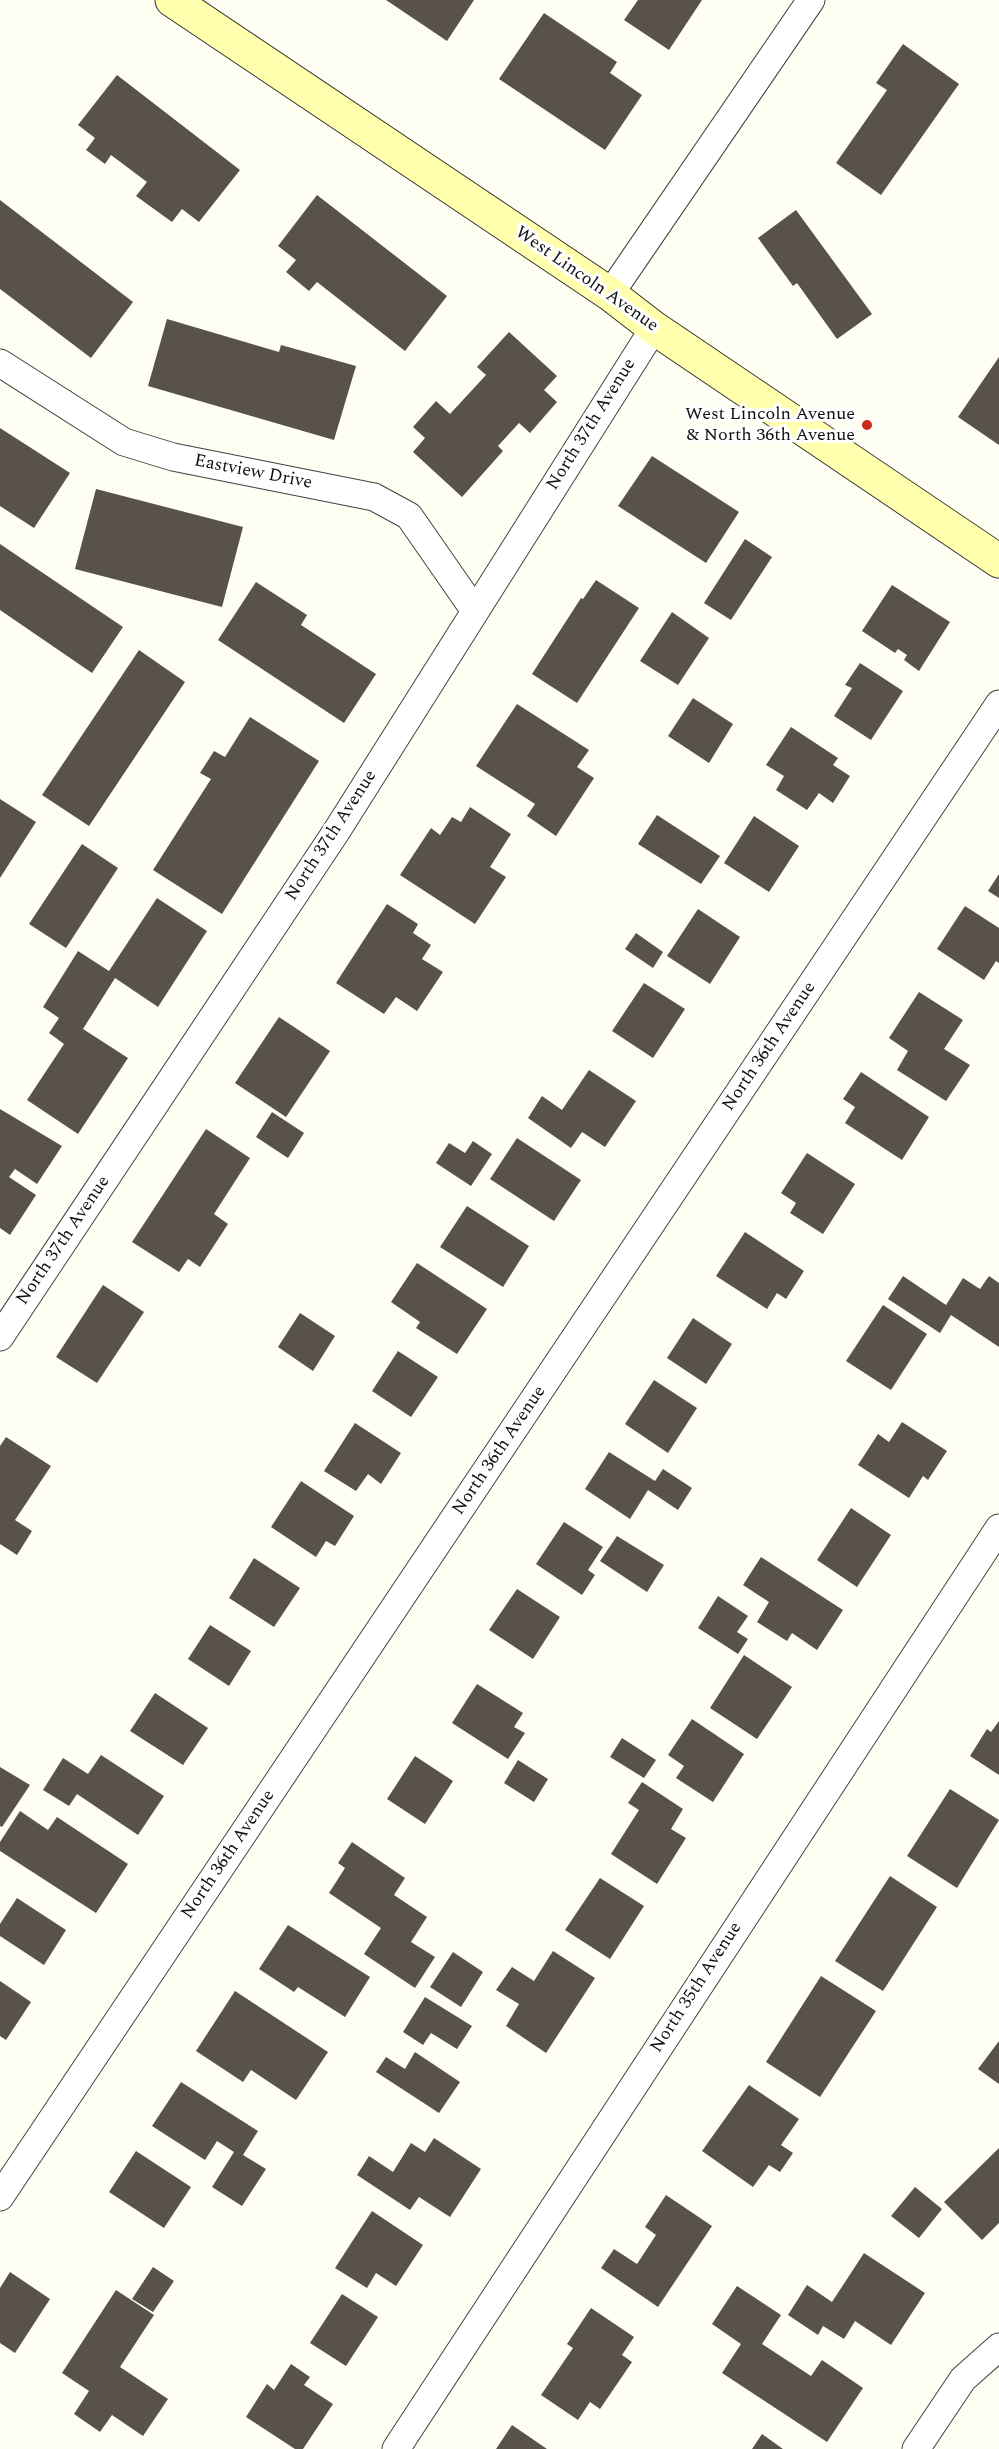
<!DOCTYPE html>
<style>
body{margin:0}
canvas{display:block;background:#fffef2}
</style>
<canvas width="999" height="2449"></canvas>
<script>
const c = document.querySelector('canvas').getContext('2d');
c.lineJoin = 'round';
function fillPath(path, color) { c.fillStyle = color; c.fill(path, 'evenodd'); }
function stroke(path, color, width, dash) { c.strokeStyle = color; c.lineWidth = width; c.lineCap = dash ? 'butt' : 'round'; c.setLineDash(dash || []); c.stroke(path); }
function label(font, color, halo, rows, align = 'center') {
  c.font = font + ' Spectral,serif'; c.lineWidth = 6; c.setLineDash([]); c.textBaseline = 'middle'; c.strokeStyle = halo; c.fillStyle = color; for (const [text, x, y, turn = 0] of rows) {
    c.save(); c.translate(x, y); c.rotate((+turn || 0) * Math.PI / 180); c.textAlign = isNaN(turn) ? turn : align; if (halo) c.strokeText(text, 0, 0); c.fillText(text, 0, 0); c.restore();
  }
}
const building = new Path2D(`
 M 386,0 L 474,0 L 447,41 Z
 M 638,0 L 702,0 L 669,50 L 624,20 Z
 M 544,13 L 617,62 L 610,73 L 642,95 L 605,150 L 499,79 Z
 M 903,44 L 959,84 L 881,195 L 836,163 L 887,90 L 876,83 Z
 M 117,75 L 240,170 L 199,222 L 182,209 L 172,222 L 136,196 L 147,182 L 111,155 L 105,164 L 86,150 L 95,138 L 78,125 Z
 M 317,195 L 447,296 L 405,351 L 317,282 L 309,291 L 286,272 L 296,260 L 278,246 Z
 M 0,200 L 133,302 L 91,358 L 0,289 Z
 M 796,210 L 872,314 L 837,339 L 797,283 L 793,286 L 758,238 Z
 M 167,319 L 279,352 L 281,345 L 356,366 L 334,440 L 148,386 Z
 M 509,332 L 557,376 L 544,390 L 557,402 L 530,433 L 519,423 L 498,446 L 503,451 L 462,497 L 413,452 L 425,438 L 413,427 L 436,401 L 450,414 L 486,375 L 477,367 Z
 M 999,357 L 999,445 L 958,417 Z
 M 0,428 L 70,473 L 34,528 L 0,506 Z
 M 652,456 L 739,512 L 706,563 L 618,506 Z
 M 96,489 L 243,527 L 222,607 L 75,569 Z
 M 745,539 L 772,557 L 731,620 L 704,603 Z
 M 0,544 L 123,627 L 92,673 L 0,610 Z
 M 596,580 L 639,608 L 577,703 L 532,674 L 581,598 L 583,599 Z
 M 256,582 L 307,615 L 301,625 L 376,674 L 344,723 L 218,640 Z
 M 892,585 L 950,622 L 919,671 L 904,660 L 907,655 L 898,649 L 895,653 L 862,631 Z
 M 672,612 L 709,638 L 678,685 L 640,661 Z
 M 139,650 L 185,682 L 89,826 L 42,795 Z
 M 860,663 L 903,691 L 871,740 L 834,716 L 852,688 L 845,685 Z
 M 693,698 L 733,724 L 709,763 L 668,736 Z
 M 517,704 L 589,750 L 577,767 L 594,778 L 556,836 L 527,816 L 535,804 L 476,766 Z
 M 250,717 L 319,761 L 222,914 L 153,870 L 211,779 L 200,773 L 214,751 L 225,757 Z
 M 791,727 L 838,758 L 833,765 L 850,776 L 833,803 L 819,793 L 807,810 L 776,790 L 784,776 L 766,765 Z
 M 0,799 L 36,822 L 0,878 Z
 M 470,807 L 511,834 L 490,867 L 506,877 L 475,924 L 400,875 L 431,828 L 440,835 L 452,817 L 461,822 Z
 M 657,815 L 720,856 L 701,884 L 638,844 Z
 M 754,816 L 799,846 L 769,892 L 724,863 Z
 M 82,844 L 118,868 L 66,948 L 29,924 Z
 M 999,874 L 999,898 L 988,891 Z
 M 157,898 L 207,931 L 158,1007 L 115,978 L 83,1029 L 128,1058 L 78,1134 L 27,1100 L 64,1044 L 49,1033 L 59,1018 L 43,1007 L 78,951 L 109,971 Z
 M 387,904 L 418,924 L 413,933 L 431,945 L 422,959 L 443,972 L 417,1011 L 396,997 L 384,1014 L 336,983 Z
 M 965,906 L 999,928 L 999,963 L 996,961 L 984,980 L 937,949 Z
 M 698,909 L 740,937 L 710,984 L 667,956 Z
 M 636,933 L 663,952 L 653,968 L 625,949 Z
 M 644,983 L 685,1009 L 653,1058 L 612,1031 Z
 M 919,992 L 963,1020 L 944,1049 L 970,1065 L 946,1101 L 897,1070 L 908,1051 L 889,1038 Z
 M 279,1017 L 330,1051 L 286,1117 L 235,1083 Z
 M 589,1070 L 636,1101 L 605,1147 L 582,1132 L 571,1148 L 528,1118 L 542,1096 L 562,1110 Z
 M 861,1072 L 929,1117 L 902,1160 L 845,1123 L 855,1107 L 843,1099 Z
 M 0,1109 L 62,1146 L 37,1184 L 15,1169 L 9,1177 L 36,1195 L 10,1235 L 0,1228 Z
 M 272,1112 L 304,1133 L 288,1158 L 256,1137 Z
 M 206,1129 L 250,1158 L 214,1214 L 228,1224 L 200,1267 L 188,1259 L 179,1272 L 132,1242 Z
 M 517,1138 L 581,1180 L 554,1221 L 490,1179 Z
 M 473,1141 L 492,1154 L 471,1186 L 436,1163 L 449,1143 L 465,1153 Z
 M 807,1153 L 855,1184 L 823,1234 L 790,1213 L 796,1203 L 781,1193 Z
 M 467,1206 L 529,1246 L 503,1287 L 440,1247 Z
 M 745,1232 L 804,1271 L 786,1299 L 777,1293 L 767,1309 L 716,1276 Z
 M 417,1263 L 487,1309 L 457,1354 L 416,1328 L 420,1322 L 391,1302 Z
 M 903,1276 L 946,1305 L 963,1278 L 980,1289 L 989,1276 L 999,1283 L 999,1347 L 951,1315 L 940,1333 L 888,1299 Z
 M 103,1285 L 144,1312 L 97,1383 L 56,1357 Z
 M 883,1305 L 927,1334 L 891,1390 L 846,1361 Z
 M 300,1313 L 335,1336 L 313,1371 L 278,1347 Z
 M 693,1318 L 732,1344 L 706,1384 L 667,1358 Z
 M 398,1351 L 438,1377 L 411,1417 L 372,1391 Z
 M 654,1380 L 697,1408 L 668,1453 L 625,1424 Z
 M 902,1422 L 947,1451 L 928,1480 L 923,1476 L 909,1498 L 858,1465 L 878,1434 L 889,1442 Z
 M 355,1423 L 401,1453 L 381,1484 L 368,1474 L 356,1491 L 324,1471 Z
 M 6,1437 L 51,1466 L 15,1520 L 32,1531 L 17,1555 L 0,1544 L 0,1446 Z
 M 609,1452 L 655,1481 L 663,1469 L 692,1488 L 678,1510 L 648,1490 L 630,1519 L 585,1489 Z
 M 301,1481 L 354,1516 L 335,1546 L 326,1541 L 316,1557 L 271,1527 Z
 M 851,1508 L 891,1535 L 857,1587 L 817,1560 Z
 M 564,1522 L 603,1547 L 588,1570 L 595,1575 L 582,1595 L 536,1564 Z
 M 617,1536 L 664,1565 L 647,1592 L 600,1561 Z
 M 761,1557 L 843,1610 L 817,1650 L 792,1633 L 787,1641 L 757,1622 L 769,1602 L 743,1585 Z
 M 254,1558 L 300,1588 L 274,1627 L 229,1598 Z
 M 517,1589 L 560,1617 L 533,1659 L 489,1630 Z
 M 718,1596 L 748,1616 L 737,1632 L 748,1639 L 738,1654 L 698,1628 Z
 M 210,1625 L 251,1651 L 229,1686 L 188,1659 Z
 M 744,1655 L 792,1687 L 757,1739 L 710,1708 Z
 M 477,1684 L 523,1713 L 514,1727 L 525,1733 L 508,1759 L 452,1723 Z
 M 155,1693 L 208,1728 L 183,1765 L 130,1731 Z
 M 692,1719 L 744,1754 L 713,1802 L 676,1778 L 684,1766 L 668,1755 Z
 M 999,1721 L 999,1775 L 970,1756 L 987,1729 L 991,1732 Z
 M 622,1738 L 656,1760 L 644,1778 L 610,1757 Z
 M 101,1755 L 164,1796 L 138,1835 L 77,1794 L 69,1806 L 43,1790 L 63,1758 L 88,1774 Z
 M 415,1756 L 453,1781 L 425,1824 L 387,1799 Z
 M 518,1760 L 548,1779 L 534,1802 L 504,1783 Z
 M 0,1767 L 30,1785 L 2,1827 L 0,1826 Z
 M 642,1782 L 683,1809 L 671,1829 L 686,1838 L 657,1884 L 611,1854 L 639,1810 L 628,1803 Z
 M 950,1789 L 999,1820 L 957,1888 L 907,1856 Z
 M 20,1811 L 48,1830 L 57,1817 L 128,1864 L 96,1913 L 0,1851 L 0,1842 Z
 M 352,1842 L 405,1878 L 394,1895 L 427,1917 L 411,1942 L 435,1957 L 415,1988 L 364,1954 L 381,1928 L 329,1893 L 345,1868 L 338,1863 Z
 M 890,1876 L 937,1907 L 883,1991 L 835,1961 Z
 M 600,1878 L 644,1906 L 610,1959 L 565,1930 Z
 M 17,1898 L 66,1930 L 44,1965 L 0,1936 L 0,1924 Z
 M 288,1925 L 370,1977 L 345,2017 L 298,1987 L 294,1992 L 259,1969 Z
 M 553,1951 L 595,1978 L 546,2053 L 506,2026 L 519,2004 L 496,1990 L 512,1967 L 534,1981 Z
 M 453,1952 L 483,1972 L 461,2007 L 430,1987 Z
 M 821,1976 L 876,2011 L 820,2097 L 766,2062 Z
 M 0,1981 L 31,2002 L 6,2040 L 0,2036 Z
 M 235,1991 L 328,2052 L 296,2100 L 251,2070 L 243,2082 L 196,2051 Z
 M 425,1997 L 472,2026 L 457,2049 L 431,2033 L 423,2045 L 403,2032 Z
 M 999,2041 L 999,2084 L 978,2069 Z
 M 415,2052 L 460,2082 L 439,2113 L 376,2072 L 386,2057 L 405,2069 Z
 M 181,2082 L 258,2131 L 243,2155 L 266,2169 L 242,2206 L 212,2187 L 234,2152 L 217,2141 L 205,2160 L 152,2126 Z
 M 749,2085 L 799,2119 L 781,2145 L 793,2153 L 780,2172 L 769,2165 L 753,2187 L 702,2151 Z
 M 434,2138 L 481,2169 L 450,2217 L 419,2197 L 410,2210 L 357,2175 L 369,2156 L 393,2172 L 411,2143 L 425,2152 Z
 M 999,2148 L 999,2223 L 982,2240 L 944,2202 Z
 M 136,2151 L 191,2187 L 164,2228 L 109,2192 Z
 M 915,2187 L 942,2209 L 919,2238 L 891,2216 Z
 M 666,2195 L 712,2226 L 658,2307 L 601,2268 L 614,2249 L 637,2264 L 656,2235 L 645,2227 Z
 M 372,2211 L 423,2245 L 396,2286 L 376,2273 L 367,2288 L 335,2268 Z
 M 864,2253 L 925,2293 L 891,2345 L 855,2321 L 844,2339 L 823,2326 L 818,2335 L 788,2315 L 807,2285 L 832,2302 Z
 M 153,2267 L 174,2281 L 153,2312 L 132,2299 Z
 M 10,2272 L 50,2299 L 15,2353 L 0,2343 L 0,2288 Z
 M 737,2286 L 781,2315 L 762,2344 L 811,2376 L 822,2360 L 863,2388 L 827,2442 L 722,2373 L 741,2344 L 712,2324 Z
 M 116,2290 L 154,2315 L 120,2367 L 168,2399 L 143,2436 L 112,2415 L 100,2432 L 74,2414 L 89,2391 L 62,2373 Z
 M 342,2294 L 378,2317 L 346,2366 L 310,2343 Z
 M 591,2308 L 634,2337 L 622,2355 L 632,2362 L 600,2409 L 590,2402 L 578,2420 L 541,2395 L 573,2348 L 567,2344 Z
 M 291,2364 L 310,2377 L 304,2385 L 333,2404 L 303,2449 L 295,2449 L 246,2417 L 267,2384 L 274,2390 Z
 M 512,2425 L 547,2449 L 496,2449 Z
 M 762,2434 L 783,2449 L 752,2449 Z`);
const street = new Path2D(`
 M 610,294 L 811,0
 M 0,363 L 124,442 L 173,457 L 374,497 L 409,516 L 475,611
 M 0,1337 L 336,832 L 654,328
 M 0,2197 L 999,704
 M 396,2449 L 999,1528
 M 916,2449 L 963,2379 L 999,2347`);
const secondary = new Path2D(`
 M 172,0 L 610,294 L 654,328 L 999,561`);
const markers = [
 [867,425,6,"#c9291e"]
];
const streetNames = [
 ["West Lincoln Avenue",586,280,35],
 ["North 37th Avenue",592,425,-58],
 ["Eastview Drive",253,473,11],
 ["North 37th Avenue",332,836,-57],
 ["North 36th Avenue",770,1047,-56],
 ["North 37th Avenue",64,1241,-56],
 ["North 36th Avenue",500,1451,-56],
 ["North 36th Avenue",229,1855,-56],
 ["North 35th Avenue",697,1988,-57]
];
const poiNames = [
 ["West Lincoln Avenue",855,415],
 ["& North 36th Avenue",855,436]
];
fillPath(building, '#59524b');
stroke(street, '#424242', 29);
stroke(secondary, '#313131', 35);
stroke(street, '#fff', 27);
stroke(secondary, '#ffffad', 33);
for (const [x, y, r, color] of markers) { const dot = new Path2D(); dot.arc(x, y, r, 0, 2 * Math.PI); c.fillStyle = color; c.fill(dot); stroke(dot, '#fff', 2); }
label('18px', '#0f0f0f', '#fff', streetNames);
label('18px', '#0f0f0f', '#fff', poiNames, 'right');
</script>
